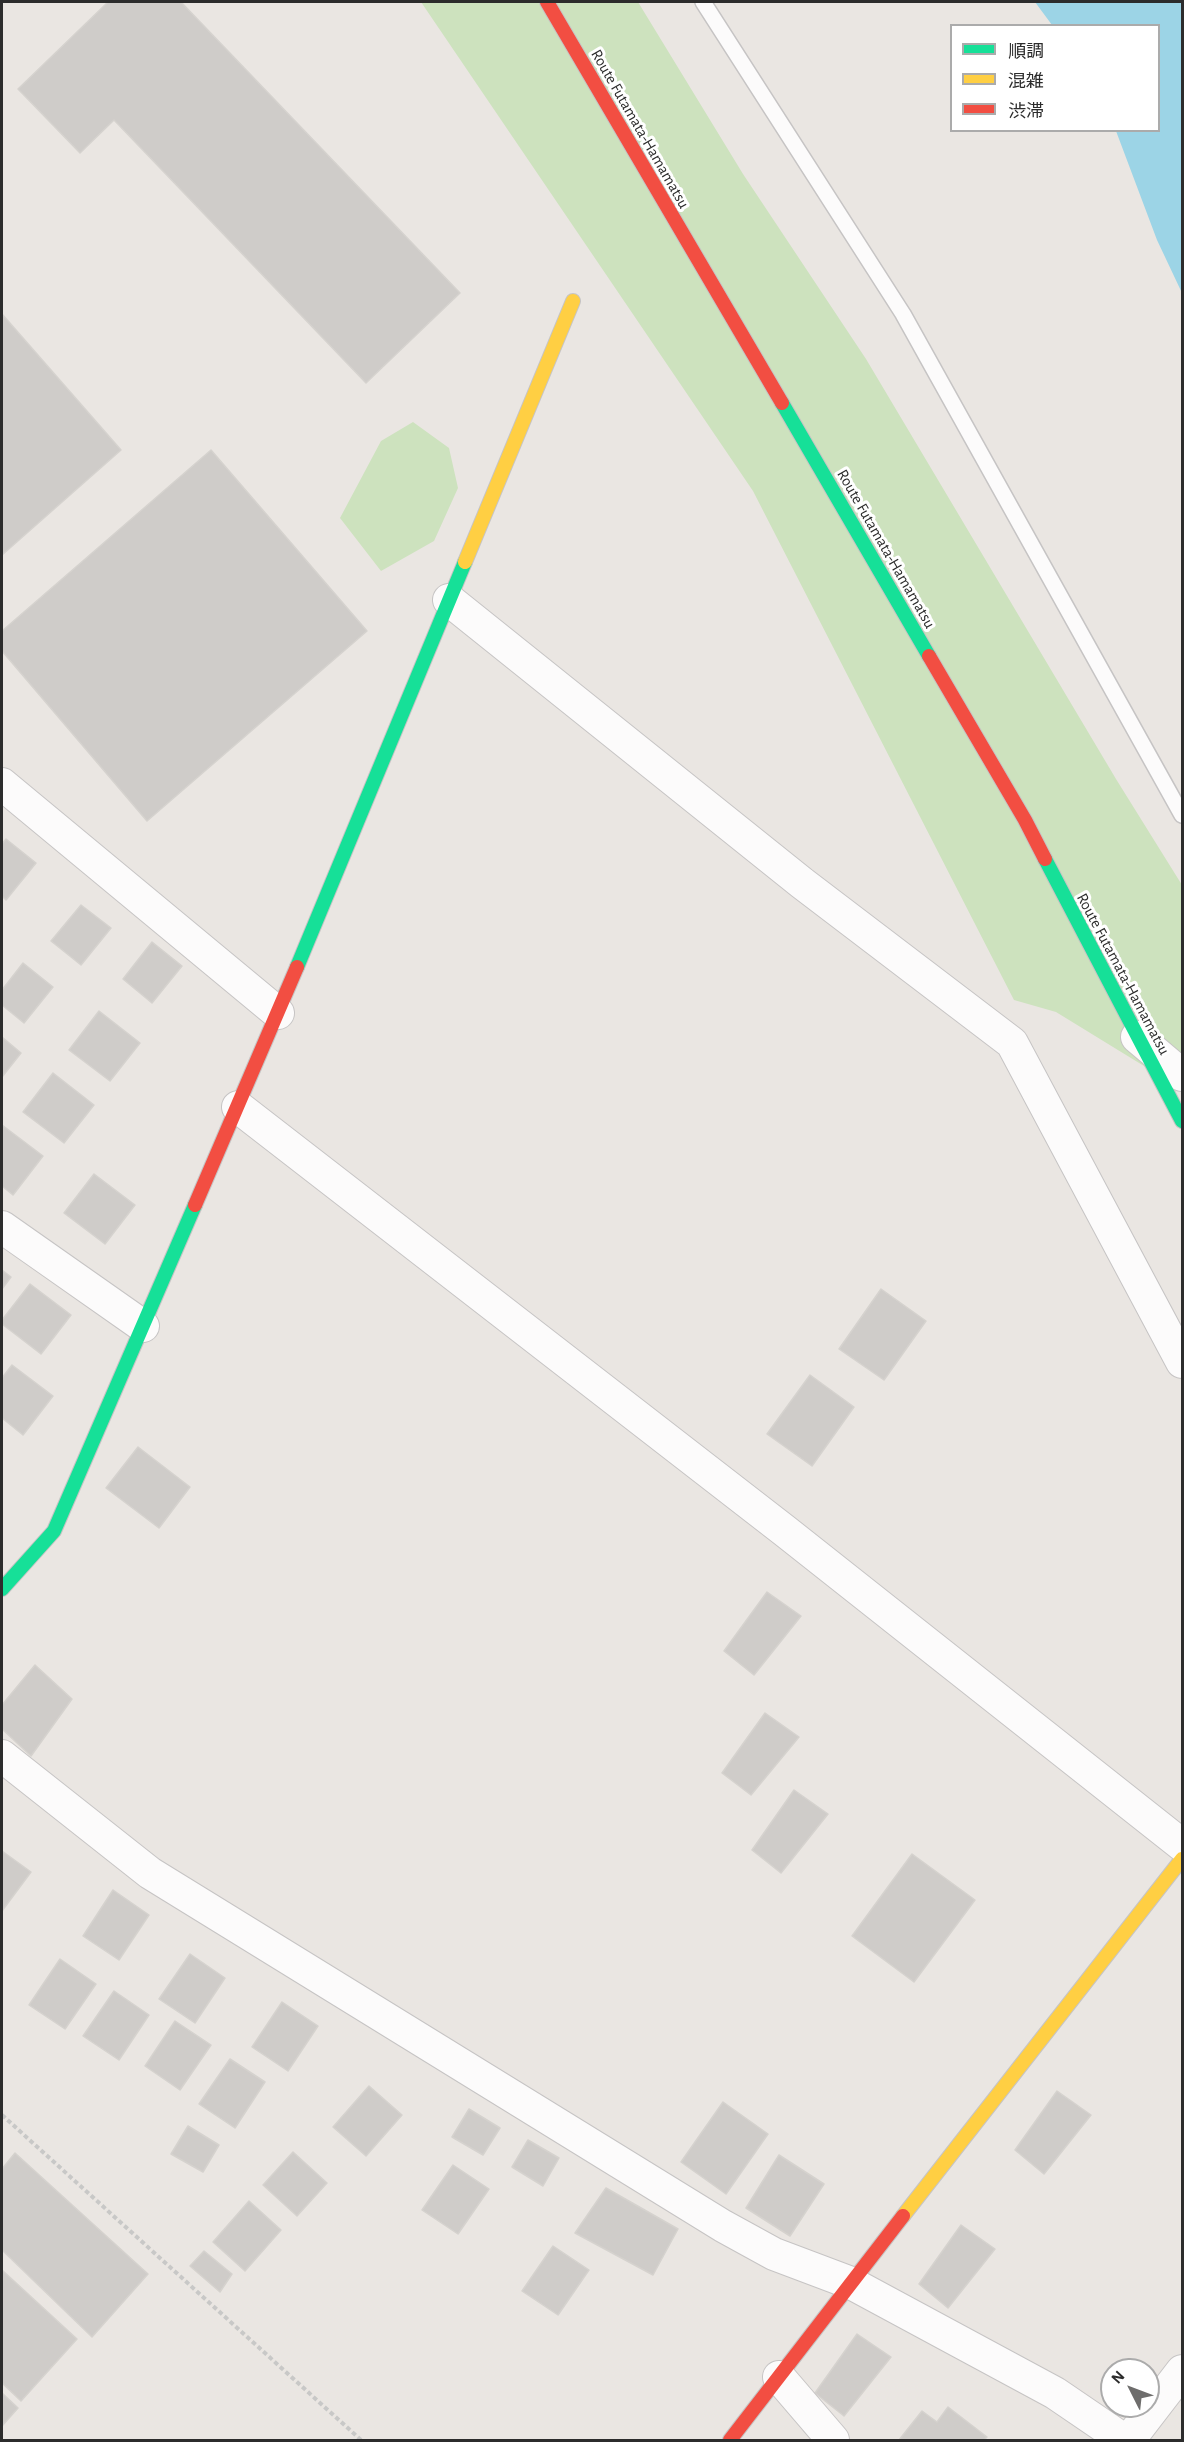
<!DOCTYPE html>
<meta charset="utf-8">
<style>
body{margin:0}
#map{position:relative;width:1184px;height:2442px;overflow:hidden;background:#eae6e2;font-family:"Alegreya Sans","Noto Sans JP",sans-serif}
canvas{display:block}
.frame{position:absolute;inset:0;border:3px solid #2c2c2c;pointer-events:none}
.legend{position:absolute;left:950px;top:24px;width:210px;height:108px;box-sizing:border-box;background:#fff;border:2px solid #ababab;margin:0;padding:8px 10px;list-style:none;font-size:18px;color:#2c2c2c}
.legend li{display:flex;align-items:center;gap:12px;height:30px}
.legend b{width:30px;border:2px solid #ababab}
.north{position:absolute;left:1100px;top:2358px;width:60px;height:60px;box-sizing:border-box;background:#fff;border:2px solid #ababab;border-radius:50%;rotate:312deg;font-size:16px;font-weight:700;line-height:24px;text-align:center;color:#2c2c2c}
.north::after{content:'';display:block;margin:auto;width:21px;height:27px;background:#6e6d6c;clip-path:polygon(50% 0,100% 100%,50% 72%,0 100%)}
</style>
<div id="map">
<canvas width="1184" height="2442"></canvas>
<div class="frame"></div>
<ul class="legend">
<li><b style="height:8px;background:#16e098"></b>順調</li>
<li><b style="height:8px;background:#ffcf43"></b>混雑</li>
<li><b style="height:8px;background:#f24e42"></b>渋滞</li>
</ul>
<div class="north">N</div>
</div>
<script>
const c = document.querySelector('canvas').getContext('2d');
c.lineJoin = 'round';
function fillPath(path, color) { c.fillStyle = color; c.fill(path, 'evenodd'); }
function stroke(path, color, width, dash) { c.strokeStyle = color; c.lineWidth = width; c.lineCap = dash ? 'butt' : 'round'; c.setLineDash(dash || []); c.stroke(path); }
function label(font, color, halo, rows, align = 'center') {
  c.font = font + ' "Alegreya Sans",sans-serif'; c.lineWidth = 6; c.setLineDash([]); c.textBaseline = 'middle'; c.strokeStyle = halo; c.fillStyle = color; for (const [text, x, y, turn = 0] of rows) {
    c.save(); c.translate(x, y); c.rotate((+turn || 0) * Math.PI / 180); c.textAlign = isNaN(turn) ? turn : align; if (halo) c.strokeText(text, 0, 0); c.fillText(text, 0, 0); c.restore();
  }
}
const green = new Path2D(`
 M 421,2 L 638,2 L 743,174 L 866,359 L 1116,779 L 1182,885 L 1182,1085 L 1157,1074 L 1056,1012 L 1014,1000 L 753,491 Z
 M 413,422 L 449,448 L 458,488 L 434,541 L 381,571 L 340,518 L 381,441 Z`);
const water = new Path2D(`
 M 1035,2 L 1182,2 L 1182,293 L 1157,240 L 1116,131 L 1158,130 L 1158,26 L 1052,25 Z`);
const building = new Path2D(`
 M 108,2 L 181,2 L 460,293 L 366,383 L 114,120 L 80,153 L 18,89 Z
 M 2,314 L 121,450 L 2,555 Z
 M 211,450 L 367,631 L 147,821 L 2,651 L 2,631 Z
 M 6,839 L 36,863 L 6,900 L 2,896 L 2,844 Z
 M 81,905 L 111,928 L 81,965 L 51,941 Z
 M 152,942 L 182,966 L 152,1003 L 123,979 Z
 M 23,963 L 53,987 L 24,1023 L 2,1005 L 2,990 Z
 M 99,1011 L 140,1043 L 110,1081 L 69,1050 Z
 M 2,1037 L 21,1053 L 2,1077 Z
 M 53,1073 L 94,1105 L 64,1143 L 23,1112 Z
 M 2,1125 L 43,1156 L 13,1195 L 2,1186 Z
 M 94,1174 L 135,1205 L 105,1244 L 64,1213 Z
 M 2,1270 L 11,1277 L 2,1289 Z
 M 30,1284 L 71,1315 L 41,1354 L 2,1324 L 2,1320 Z
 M 881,1289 L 926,1321 L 884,1380 L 839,1349 Z
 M 12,1365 L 53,1396 L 23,1435 L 2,1418 L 2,1378 Z
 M 810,1375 L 854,1407 L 812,1466 L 767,1434 Z
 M 138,1447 L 190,1487 L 159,1528 L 106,1488 Z
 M 767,1592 L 801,1616 L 754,1675 L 724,1651 Z
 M 35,1665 L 72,1699 L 31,1756 L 2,1729 L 2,1705 Z
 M 765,1713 L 799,1737 L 751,1795 L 722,1773 Z
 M 794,1790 L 828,1814 L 781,1873 L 752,1850 Z
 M 2,1851 L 31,1872 L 2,1911 Z
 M 912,1854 L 975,1900 L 914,1982 L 852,1936 Z
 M 113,1890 L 149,1915 L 119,1960 L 83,1936 Z
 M 190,1954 L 225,1978 L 195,2023 L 159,1999 Z
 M 60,1959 L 96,1984 L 65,2029 L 29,2005 Z
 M 114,1991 L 149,2015 L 119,2060 L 83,2036 Z
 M 282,2002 L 318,2026 L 288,2071 L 252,2047 Z
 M 175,2021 L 211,2045 L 180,2090 L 145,2066 Z
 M 230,2059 L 265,2082 L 235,2128 L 199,2104 Z
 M 369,2086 L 402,2115 L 366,2156 L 333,2127 Z
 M 1057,2091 L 1091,2115 L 1044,2174 L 1015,2150 Z
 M 723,2102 L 768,2134 L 726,2194 L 681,2162 Z
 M 469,2109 L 500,2128 L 483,2155 L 452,2137 Z
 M 188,2126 L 219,2145 L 203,2172 L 171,2154 Z
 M 528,2140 L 559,2158 L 543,2186 L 512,2167 Z
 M 293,2152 L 327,2183 L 297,2216 L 263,2185 Z
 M 15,2153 L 148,2274 L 92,2337 L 2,2250 L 2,2169 Z
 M 779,2155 L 824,2184 L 790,2236 L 746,2208 Z
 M 453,2165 L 489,2189 L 458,2234 L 422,2210 Z
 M 606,2188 L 678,2229 L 653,2275 L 575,2233 Z
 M 249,2201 L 281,2230 L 245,2271 L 213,2242 Z
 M 961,2225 L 995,2249 L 948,2308 L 919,2284 Z
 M 553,2246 L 589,2270 L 558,2315 L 522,2291 Z
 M 204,2251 L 232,2274 L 220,2292 L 190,2266 Z
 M 2,2270 L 77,2339 L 21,2401 L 2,2383 Z
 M 857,2334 L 891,2357 L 844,2416 L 815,2393 Z
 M 2,2393 L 18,2408 L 2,2426 Z
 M 948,2407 L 987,2437 L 984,2440 L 899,2440 L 922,2411 L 937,2422 Z`);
const path = new Path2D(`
 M 2,2115 L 361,2440`);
const lane = new Path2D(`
 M 703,2 L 903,314 L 1182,815`);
const street = new Path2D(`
 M 449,600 L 802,883 L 1012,1043 L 1182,1362
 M 2,784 L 278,1013
 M 1137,1037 L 1182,1075
 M 238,1107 L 785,1531 L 1182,1845
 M 2,1227 L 143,1326
 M 2,1756 L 150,1873 L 723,2226 L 774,2254 L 851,2283 L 1055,2393 L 1124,2440
 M 779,2377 L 833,2440
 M 1129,2440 L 1182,2371`);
const fast = new Path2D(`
 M 782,403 L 929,656
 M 1045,859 L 1182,1121
 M 297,967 L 465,562
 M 2,1589 L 54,1531 L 195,1205`);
const slow = new Path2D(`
 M 465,562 L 573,301
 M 903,2216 L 1182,1859`);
const jam = new Path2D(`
 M 547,2 L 782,403
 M 929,656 L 1025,820 L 1045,859
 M 195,1205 L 297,967
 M 730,2440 L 903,2216`);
const streetNames = [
 ["Route Futamata-Hamamatsu",640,129,60],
 ["Route Futamata-Hamamatsu",886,549,60],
 ["Route Futamata-Hamamatsu",1123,974,62]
];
fillPath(green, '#cde2be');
fillPath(water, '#9cd4e6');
fillPath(building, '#cfccc9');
stroke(building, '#d5d2ce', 1.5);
stroke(lane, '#c6c4c4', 18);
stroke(street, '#c6c4c4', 34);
stroke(fast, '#c6c4c4', 16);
stroke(slow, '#c6c4c4', 16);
stroke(jam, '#c6c4c4', 16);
stroke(path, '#c8c8c7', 4, [4.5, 3]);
stroke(lane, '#fcfbfb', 15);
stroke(street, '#fcfbfb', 32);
stroke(fast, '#16e098', 14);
stroke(slow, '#ffcf43', 14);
stroke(jam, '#f24e42', 14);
label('16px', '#2c2c2c', '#fff', streetNames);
</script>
